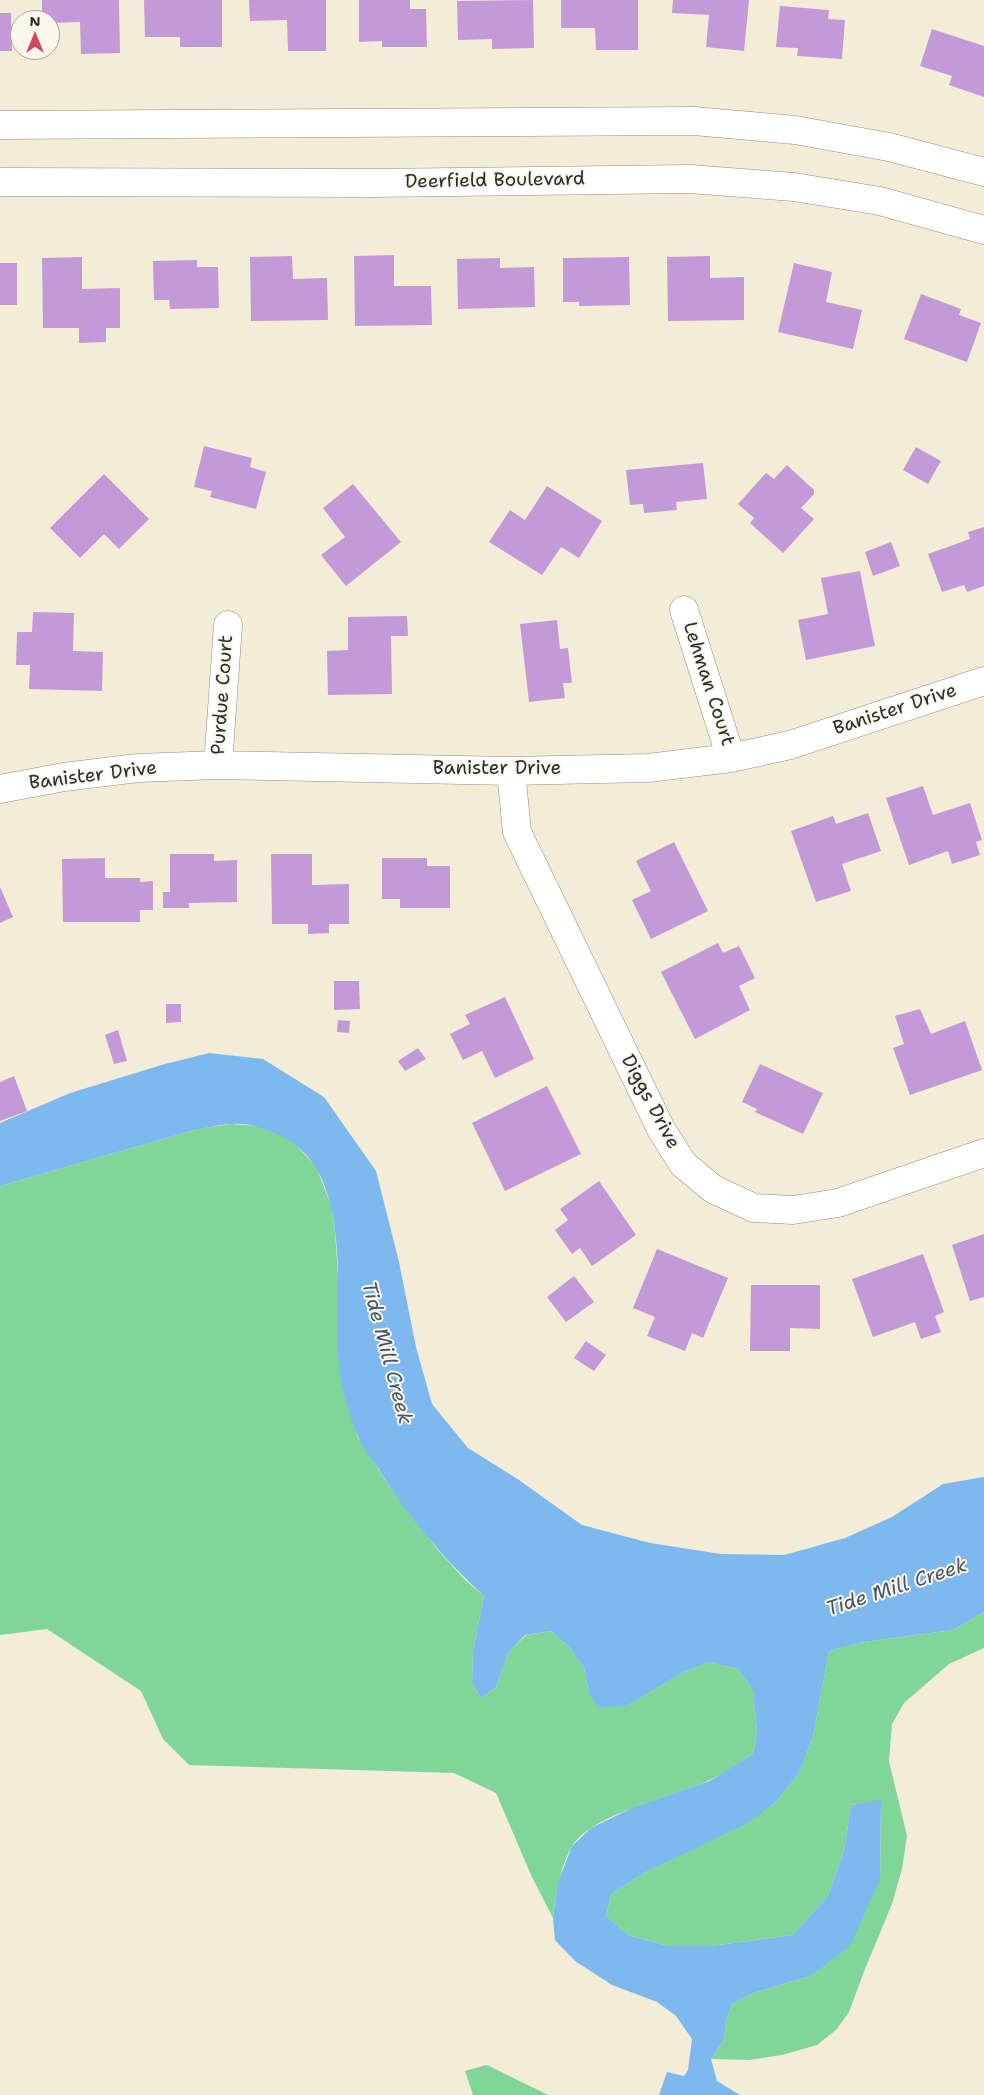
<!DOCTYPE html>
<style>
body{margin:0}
#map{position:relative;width:984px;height:2095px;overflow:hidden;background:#f3edd7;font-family:"Shantell Sans",sans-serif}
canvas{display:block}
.north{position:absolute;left:10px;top:10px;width:50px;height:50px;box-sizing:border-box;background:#fbf7ec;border:1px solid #a8a59f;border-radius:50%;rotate:0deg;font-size:14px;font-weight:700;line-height:20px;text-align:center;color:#2b2b2b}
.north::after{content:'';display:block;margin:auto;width:18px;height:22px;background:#d1495b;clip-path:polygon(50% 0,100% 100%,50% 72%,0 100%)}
</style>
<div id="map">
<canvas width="984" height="2095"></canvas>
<div class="north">N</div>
</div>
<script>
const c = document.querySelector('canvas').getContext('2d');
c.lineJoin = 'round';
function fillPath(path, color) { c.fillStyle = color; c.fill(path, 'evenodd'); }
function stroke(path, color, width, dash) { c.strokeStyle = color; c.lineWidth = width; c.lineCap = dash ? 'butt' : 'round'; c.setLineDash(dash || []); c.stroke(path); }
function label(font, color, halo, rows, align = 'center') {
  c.font = font + ' "Shantell Sans",sans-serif'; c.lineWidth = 4; c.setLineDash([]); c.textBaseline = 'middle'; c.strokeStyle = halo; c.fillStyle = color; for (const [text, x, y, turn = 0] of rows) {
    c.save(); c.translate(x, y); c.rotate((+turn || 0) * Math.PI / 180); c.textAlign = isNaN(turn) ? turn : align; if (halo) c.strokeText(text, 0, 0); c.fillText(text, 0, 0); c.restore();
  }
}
const green = new Path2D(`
 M 231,1124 L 260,1126 L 292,1140 L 316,1167 L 331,1205 L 335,1231 L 339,1291 L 338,1357 L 358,1438 L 388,1484 L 436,1548 L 466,1581 L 484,1596 L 473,1651 L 472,1683 L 481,1698 L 496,1687 L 509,1652 L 526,1635 L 551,1631 L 569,1647 L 584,1668 L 589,1693 L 627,1706 L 682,1673 L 709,1662 L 738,1669 L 753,1690 L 757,1732 L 753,1754 C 739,1763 725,1773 710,1780 C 676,1797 590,1813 571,1848 C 559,1870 556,1894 553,1918 L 531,1875 L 496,1793 L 454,1773 L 189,1765 L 163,1739 L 141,1691 L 47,1629 L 0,1635 L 0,1186 L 198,1129 Z
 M 984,1612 L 984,1648 L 949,1664 L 904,1703 L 892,1724 L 889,1761 L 907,1836 L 902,1869 L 892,1904 L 865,1969 L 849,2012 L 836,2030 L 817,2045 L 782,2055 L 749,2060 L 711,2059 L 724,2039 L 726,2021 L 732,2004 L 753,1993 L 810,1976 L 880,1879 L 881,1801 L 851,1805 L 844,1851 L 828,1896 L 793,1935 L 711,1946 L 667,1946 L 628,1935 L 606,1916 L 611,1894 L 644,1873 L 746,1823 L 774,1804 L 798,1775 L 813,1737 L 829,1651 L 864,1642 L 953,1630 Z
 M 486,2065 L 487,2065 L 548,2095 L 473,2095 L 465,2071 Z`);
const water = new Path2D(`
 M 209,1053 L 263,1059 L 324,1097 L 376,1171 L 399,1262 L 416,1347 L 432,1404 L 468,1448 L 519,1480 L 582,1525 L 650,1543 L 721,1554 L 784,1555 L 845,1538 L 892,1517 L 943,1484 L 984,1477 L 984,1612 L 953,1630 L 864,1642 L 829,1651 L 813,1737 L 798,1775 L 774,1804 L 746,1824 L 644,1873 L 611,1894 L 606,1916 L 628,1935 L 667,1946 L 711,1946 L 793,1935 L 828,1896 L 844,1851 L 851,1805 L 881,1800 L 880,1879 L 850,1946 L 810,1976 L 753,1993 L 732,2004 L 726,2021 L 724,2039 L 711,2059 L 717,2081 L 740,2095 L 659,2095 L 667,2072 L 684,2076 L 688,2070 L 692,2039 L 676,2016 L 657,2002 L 612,1985 L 575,1961 L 555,1940 L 553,1918 L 558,1882 L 572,1846 L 591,1828 L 632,1808 L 710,1781 L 753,1754 L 757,1732 L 753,1690 L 738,1669 L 709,1662 L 682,1673 L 627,1706 L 598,1707 L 589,1693 L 584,1668 L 569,1647 L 551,1631 L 525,1635 L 509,1652 L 496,1687 L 481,1698 L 472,1683 L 473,1651 L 484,1596 C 443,1559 407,1515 378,1468 C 371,1458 362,1448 358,1436 C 348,1412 339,1382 338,1356 C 335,1289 354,1169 279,1135 C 264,1128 249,1123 232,1124 C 221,1124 209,1128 198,1129 L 0,1186 L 0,1123 L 70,1093 L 165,1064 Z`);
const building = new Path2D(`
 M 42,0 L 119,0 L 120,53 L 81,54 L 80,22 L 50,23 L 50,20 L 42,20 Z
 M 144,0 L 222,0 L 222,47 L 180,47 L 180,37 L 145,37 Z
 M 249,0 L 326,0 L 326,51 L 288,51 L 287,20 L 250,21 Z
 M 359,0 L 410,0 L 410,9 L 426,9 L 427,47 L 382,47 L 382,41 L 359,42 Z
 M 533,0 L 534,48 L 492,49 L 492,39 L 458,40 L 457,1 Z
 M 561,0 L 638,0 L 638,50 L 596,50 L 595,28 L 561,28 Z
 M 673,0 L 749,0 L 744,51 L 706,47 L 709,15 L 672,13 Z
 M 780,6 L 829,10 L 828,19 L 845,20 L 842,59 L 797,56 L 798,48 L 776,47 Z
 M 0,13 L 11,13 L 12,51 L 0,51 Z
 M 932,29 L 984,46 L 984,97 L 949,85 L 952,76 L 920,66 Z
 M 394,255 L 394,286 L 431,286 L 432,325 L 355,326 L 354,256 Z
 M 292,256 L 293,279 L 327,278 L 328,320 L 251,321 L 250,257 Z
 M 710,256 L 710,278 L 744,277 L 744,320 L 668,321 L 667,257 Z
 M 82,257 L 82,289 L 120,288 L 120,328 L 106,328 L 106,342 L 79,343 L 79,328 L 43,328 L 42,258 Z
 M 629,257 L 630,305 L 579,306 L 579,302 L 563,302 L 563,258 Z
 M 500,258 L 500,268 L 534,267 L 535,307 L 458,309 L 457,259 Z
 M 197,260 L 197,267 L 218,267 L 219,308 L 170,309 L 169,300 L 154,300 L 153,261 Z
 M 0,263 L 17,263 L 17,305 L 0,305 Z
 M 794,263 L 832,272 L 826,302 L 862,310 L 853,349 L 778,332 Z
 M 921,294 L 961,309 L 959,315 L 981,323 L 967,362 L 904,339 Z
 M 204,446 L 252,458 L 250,467 L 266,472 L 256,509 L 210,497 L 212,491 L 194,487 Z
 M 916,447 L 941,461 L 928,484 L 903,470 Z
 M 703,463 L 707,499 L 676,502 L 677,510 L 644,513 L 643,504 L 630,505 L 626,470 Z
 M 787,465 L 814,490 L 814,494 L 801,508 L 814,519 L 783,553 L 750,523 L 754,518 L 738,504 L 766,473 L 774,479 Z
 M 104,474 L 149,519 L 119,549 L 104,534 L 80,558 L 50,528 Z
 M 353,484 L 401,542 L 346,586 L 321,555 L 345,537 L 323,508 Z
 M 547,486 L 602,521 L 579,558 L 561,547 L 542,575 L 489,542 L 510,510 L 525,520 Z
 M 984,527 L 984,586 L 967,592 L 964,585 L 942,592 L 928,554 L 970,539 L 968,532 Z
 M 891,542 L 900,566 L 873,576 L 865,552 Z
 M 860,571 L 875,646 L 806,660 L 798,620 L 828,614 L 821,578 Z
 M 33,612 L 74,613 L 73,651 L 103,652 L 102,691 L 29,689 L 30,665 L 16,665 L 17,632 L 32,632 Z
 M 407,616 L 408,636 L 391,636 L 392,694 L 328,695 L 327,651 L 348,650 L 348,617 Z
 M 557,620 L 560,649 L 568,648 L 572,683 L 563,683 L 565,698 L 529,702 L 520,624 Z
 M 923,786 L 933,815 L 970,803 L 982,840 L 976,842 L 980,855 L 952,864 L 948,851 L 909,865 L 886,798 Z
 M 868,813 L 881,851 L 842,864 L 851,891 L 816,902 L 791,831 L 833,816 L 836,824 Z
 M 674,842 L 708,911 L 651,939 L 632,900 L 651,891 L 636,861 Z
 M 170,854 L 214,854 L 214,861 L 237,860 L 237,902 L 189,903 L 189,908 L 163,908 L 163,892 L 170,892 Z
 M 271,854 L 312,854 L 312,885 L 349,884 L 349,924 L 329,924 L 329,933 L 308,934 L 308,924 L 272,924 Z
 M 105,858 L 105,878 L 140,878 L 140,882 L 153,881 L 153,910 L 140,910 L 140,922 L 63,922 L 62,859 Z
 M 382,858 L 427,858 L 427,866 L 450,866 L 450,908 L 400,908 L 400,899 L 382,899 Z
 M 0,887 L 13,917 L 0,923 Z
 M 718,943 L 723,953 L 739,946 L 755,978 L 739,986 L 750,1010 L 695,1039 L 661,972 Z
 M 334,981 L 359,981 L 360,1009 L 334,1010 Z
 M 505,997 L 534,1059 L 495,1078 L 482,1051 L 463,1060 L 450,1034 L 470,1024 L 465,1015 Z
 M 166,1004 L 181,1004 L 181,1022 L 166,1023 Z
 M 920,1009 L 931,1034 L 965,1021 L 982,1070 L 910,1095 L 893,1048 L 904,1044 L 895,1016 Z
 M 338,1020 L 350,1021 L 349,1033 L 337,1032 Z
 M 118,1030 L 127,1061 L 114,1064 L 105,1035 Z
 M 418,1048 L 426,1059 L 405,1071 L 398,1061 Z
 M 760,1064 L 823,1093 L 803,1134 L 755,1112 L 757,1109 L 742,1102 Z
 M 14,1076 L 27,1111 L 0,1121 L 0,1082 Z
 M 547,1086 L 581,1154 L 505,1191 L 472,1123 Z
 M 599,1181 L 636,1235 L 592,1266 L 580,1248 L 572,1254 L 555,1230 L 568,1220 L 560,1209 Z
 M 984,1234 L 984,1297 L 970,1301 L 952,1245 Z
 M 657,1249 L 728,1278 L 703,1338 L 692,1333 L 685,1351 L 647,1336 L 655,1317 L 633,1308 Z
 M 923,1254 L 944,1312 L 935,1316 L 941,1332 L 921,1339 L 915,1322 L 873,1337 L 852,1279 Z
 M 574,1276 L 594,1302 L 566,1322 L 547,1297 Z
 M 751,1285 L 820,1285 L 820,1329 L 790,1328 L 790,1351 L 750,1351 Z
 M 586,1341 L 606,1355 L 594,1371 L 574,1358 Z`);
const minor = new Path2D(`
 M 0,125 L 694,121 L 795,130 L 889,147 L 984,172
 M 0,182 L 375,183 L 690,179 L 794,187 L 880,201 L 984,230
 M 684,610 L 731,758
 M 218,765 L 228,625
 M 511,771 L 517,832 L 661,1129 L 683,1164 L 713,1189 L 754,1208 L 793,1210 L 838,1203 L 984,1153
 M 0,789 L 64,777 L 138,768 L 218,765 L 511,771 L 648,768 L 731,758 L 790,745 L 984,681`);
const streetNames = [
 ["Deerfield Boulevard",495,181,-1],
 ["Lehman Court",708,684,72],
 ["Purdue Court",223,695,-86],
 ["Banister Drive",895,710,-18],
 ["Banister Drive",497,769],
 ["Banister Drive",93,776,-7],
 ["Diggs Drive",650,1102,62]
];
const waterNames = [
 ["Tide Mill Creek",386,1353,75],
 ["Tide Mill Creek",897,1588,-18]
];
fillPath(green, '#80d699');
fillPath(water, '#7db8ef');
fillPath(building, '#c39ad7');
stroke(minor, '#8f8c81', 29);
stroke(minor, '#fff', 28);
label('19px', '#2b2b2b', '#fbf7ec', streetNames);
label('italic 20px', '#456', '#fbf7ec', waterNames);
</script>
